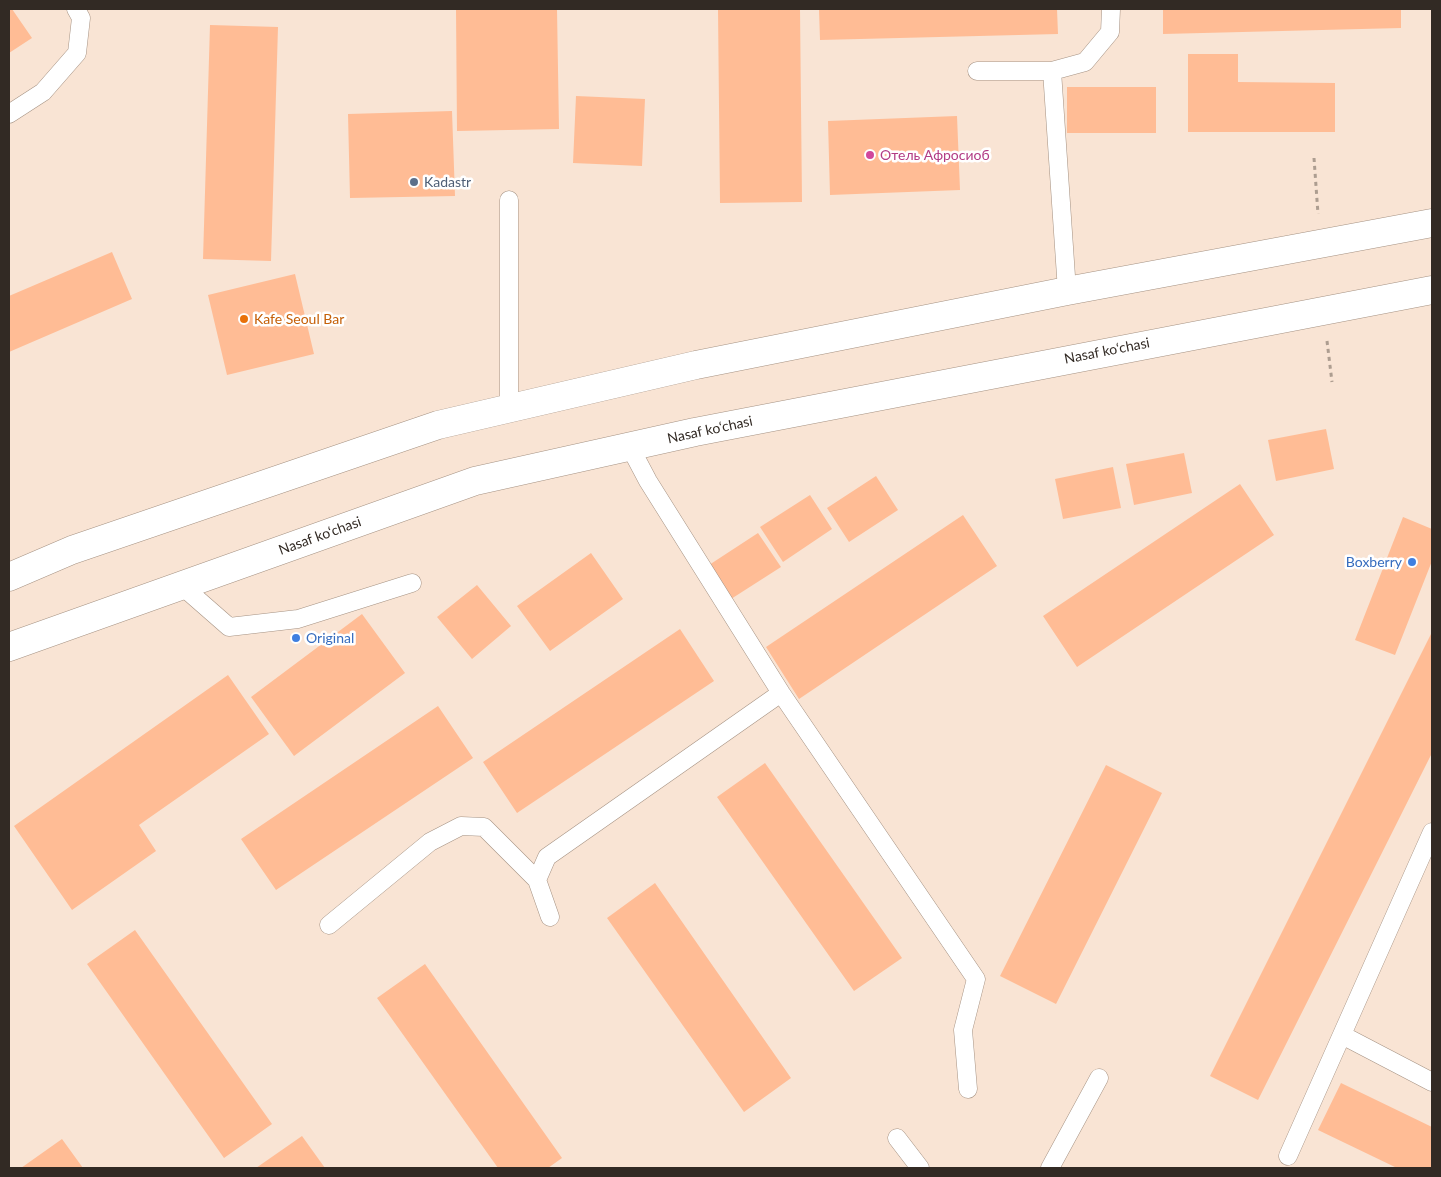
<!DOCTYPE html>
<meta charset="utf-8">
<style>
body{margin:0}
#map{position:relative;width:1441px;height:1177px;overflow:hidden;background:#f9e4d4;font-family:Lato,sans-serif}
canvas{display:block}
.frame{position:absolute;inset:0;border:10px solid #322a24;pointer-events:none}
</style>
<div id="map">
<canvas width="1441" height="1177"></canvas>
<div class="frame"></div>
</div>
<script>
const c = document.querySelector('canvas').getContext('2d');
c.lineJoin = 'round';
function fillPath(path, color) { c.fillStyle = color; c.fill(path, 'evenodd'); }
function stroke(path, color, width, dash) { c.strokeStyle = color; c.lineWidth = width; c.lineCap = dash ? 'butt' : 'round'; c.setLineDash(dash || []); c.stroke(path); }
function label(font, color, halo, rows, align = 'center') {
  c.font = font + ' Lato,sans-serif'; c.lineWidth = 5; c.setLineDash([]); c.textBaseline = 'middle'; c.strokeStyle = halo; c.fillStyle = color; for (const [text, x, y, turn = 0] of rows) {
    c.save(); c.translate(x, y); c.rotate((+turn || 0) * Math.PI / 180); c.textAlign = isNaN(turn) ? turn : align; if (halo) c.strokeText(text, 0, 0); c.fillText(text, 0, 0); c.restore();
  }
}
const building = new Path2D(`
 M 9,9 L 12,9 L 32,38 L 9,53 Z
 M 456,9 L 557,9 L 559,129 L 457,131 Z
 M 718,9 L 800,9 L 802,202 L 720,203 Z
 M 819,9 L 1057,9 L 1058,34 L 820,40 Z
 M 1163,9 L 1401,9 L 1401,28 L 1163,34 Z
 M 210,25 L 278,27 L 271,261 L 203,259 Z
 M 1188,54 L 1238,54 L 1238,82 L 1335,83 L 1335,132 L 1188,132 Z
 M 1067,87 L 1156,87 L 1156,133 L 1067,133 Z
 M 576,96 L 645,99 L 642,166 L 573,163 Z
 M 452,111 L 455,196 L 350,198 L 348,114 Z
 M 957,116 L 960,190 L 830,195 L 828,121 Z
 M 112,252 L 132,299 L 9,352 L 9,296 Z
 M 295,274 L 314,354 L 227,375 L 208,295 Z
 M 1326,429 L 1334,469 L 1276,481 L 1268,440 Z
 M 1184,453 L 1192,493 L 1134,505 L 1126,464 Z
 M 1113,467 L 1121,508 L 1063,519 L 1055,479 Z
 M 876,476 L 898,510 L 849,542 L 827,508 Z
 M 1240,484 L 1274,535 L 1077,667 L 1043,616 Z
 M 810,495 L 832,529 L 783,562 L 760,527 Z
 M 963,515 L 997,566 L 799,699 L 766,647 Z
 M 1403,517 L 1432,529 L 1432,561 L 1395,655 L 1355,640 Z
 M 758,533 L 781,567 L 731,599 L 709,565 Z
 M 591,553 L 623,599 L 550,651 L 517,606 Z
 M 477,585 L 511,626 L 472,659 L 437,617 Z
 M 362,614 L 405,673 L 294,756 L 251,697 Z
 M 680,629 L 714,681 L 517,813 L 483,762 Z
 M 1432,632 L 1432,753 L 1258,1100 L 1210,1076 Z
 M 228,675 L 269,734 L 139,825 L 156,851 L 72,910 L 14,826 Z
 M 438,706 L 473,758 L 276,890 L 241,839 Z
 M 765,763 L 902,958 L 854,991 L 717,797 Z
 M 1106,765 L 1162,793 L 1056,1004 L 1000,976 Z
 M 655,883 L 791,1078 L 744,1112 L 607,918 Z
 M 135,930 L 272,1124 L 224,1158 L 87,964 Z
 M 425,964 L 562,1158 L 548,1168 L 498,1168 L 377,998 Z
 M 1341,1083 L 1432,1127 L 1432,1168 L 1397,1168 L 1318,1130 Z
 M 302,1136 L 325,1168 L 256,1168 Z
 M 62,1139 L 83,1168 L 21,1168 Z`);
const path = new Path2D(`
 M 1314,158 L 1318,214
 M 1327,341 L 1332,382`);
const service = new Path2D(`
 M 977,71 L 1052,71 L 1085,62 L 1110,32 L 1111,9
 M 1052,71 L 1067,291
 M 9,114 L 43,92 L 77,53 L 81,18 L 76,9
 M 509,409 L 509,200
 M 630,447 L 648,481 L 781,693 L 976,979 L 963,1030 L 968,1089
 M 181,585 L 229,627 L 298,619 L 412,583
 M 550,917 L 537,880 L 547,857 L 781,693
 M 329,925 L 430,842 L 461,826 L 484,827 L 537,880
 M 1342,1035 L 1432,1082
 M 897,1138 L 920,1168
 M 1288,1156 L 1432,832
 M 1050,1168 L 1099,1078`);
const secondary = new Path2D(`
 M 9,577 L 72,550 L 438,425 L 696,365 L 1067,291 L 1432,223
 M 9,647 L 475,481 L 695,432 L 1432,290`);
const markers = [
 [870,155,5,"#d1479c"],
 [414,182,5,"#5c6f8a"],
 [244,319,5,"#e8710a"],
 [1412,562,5,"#3f7fe0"],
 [296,638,5,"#3f7fe0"]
];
const hotelNames = [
 ["Отель Афросиоб",880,155]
];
const serviceNames = [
 ["Kadastr",424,182]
];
const foodNames = [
 ["Kafe Seoul Bar",254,319]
];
const streetNames = [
 ["Nasaf ko‘chasi",1107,351,-11],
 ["Nasaf ko‘chasi",710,430,-12],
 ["Nasaf ko‘chasi",320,536,-20]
];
const shopNames = [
 ["Boxberry",1402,562],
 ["Original",306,638,"left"]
];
fillPath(building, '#ffbc95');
stroke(service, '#a59283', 19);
stroke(secondary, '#a59283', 29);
stroke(path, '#ad9d90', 3, [4, 4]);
stroke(service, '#fff', 18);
stroke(secondary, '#fff', 28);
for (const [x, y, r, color] of markers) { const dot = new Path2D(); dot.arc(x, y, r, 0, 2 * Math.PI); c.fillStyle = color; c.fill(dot); stroke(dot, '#fff', 2); }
label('14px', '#b23c85', '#fff', hotelNames, 'left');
label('14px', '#4e5e75', '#fff', serviceNames, 'left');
label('14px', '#c56008', '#fff', foodNames, 'left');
label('14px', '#322a24', '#fff', streetNames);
label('14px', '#366cbe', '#fff', shopNames, 'right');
</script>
